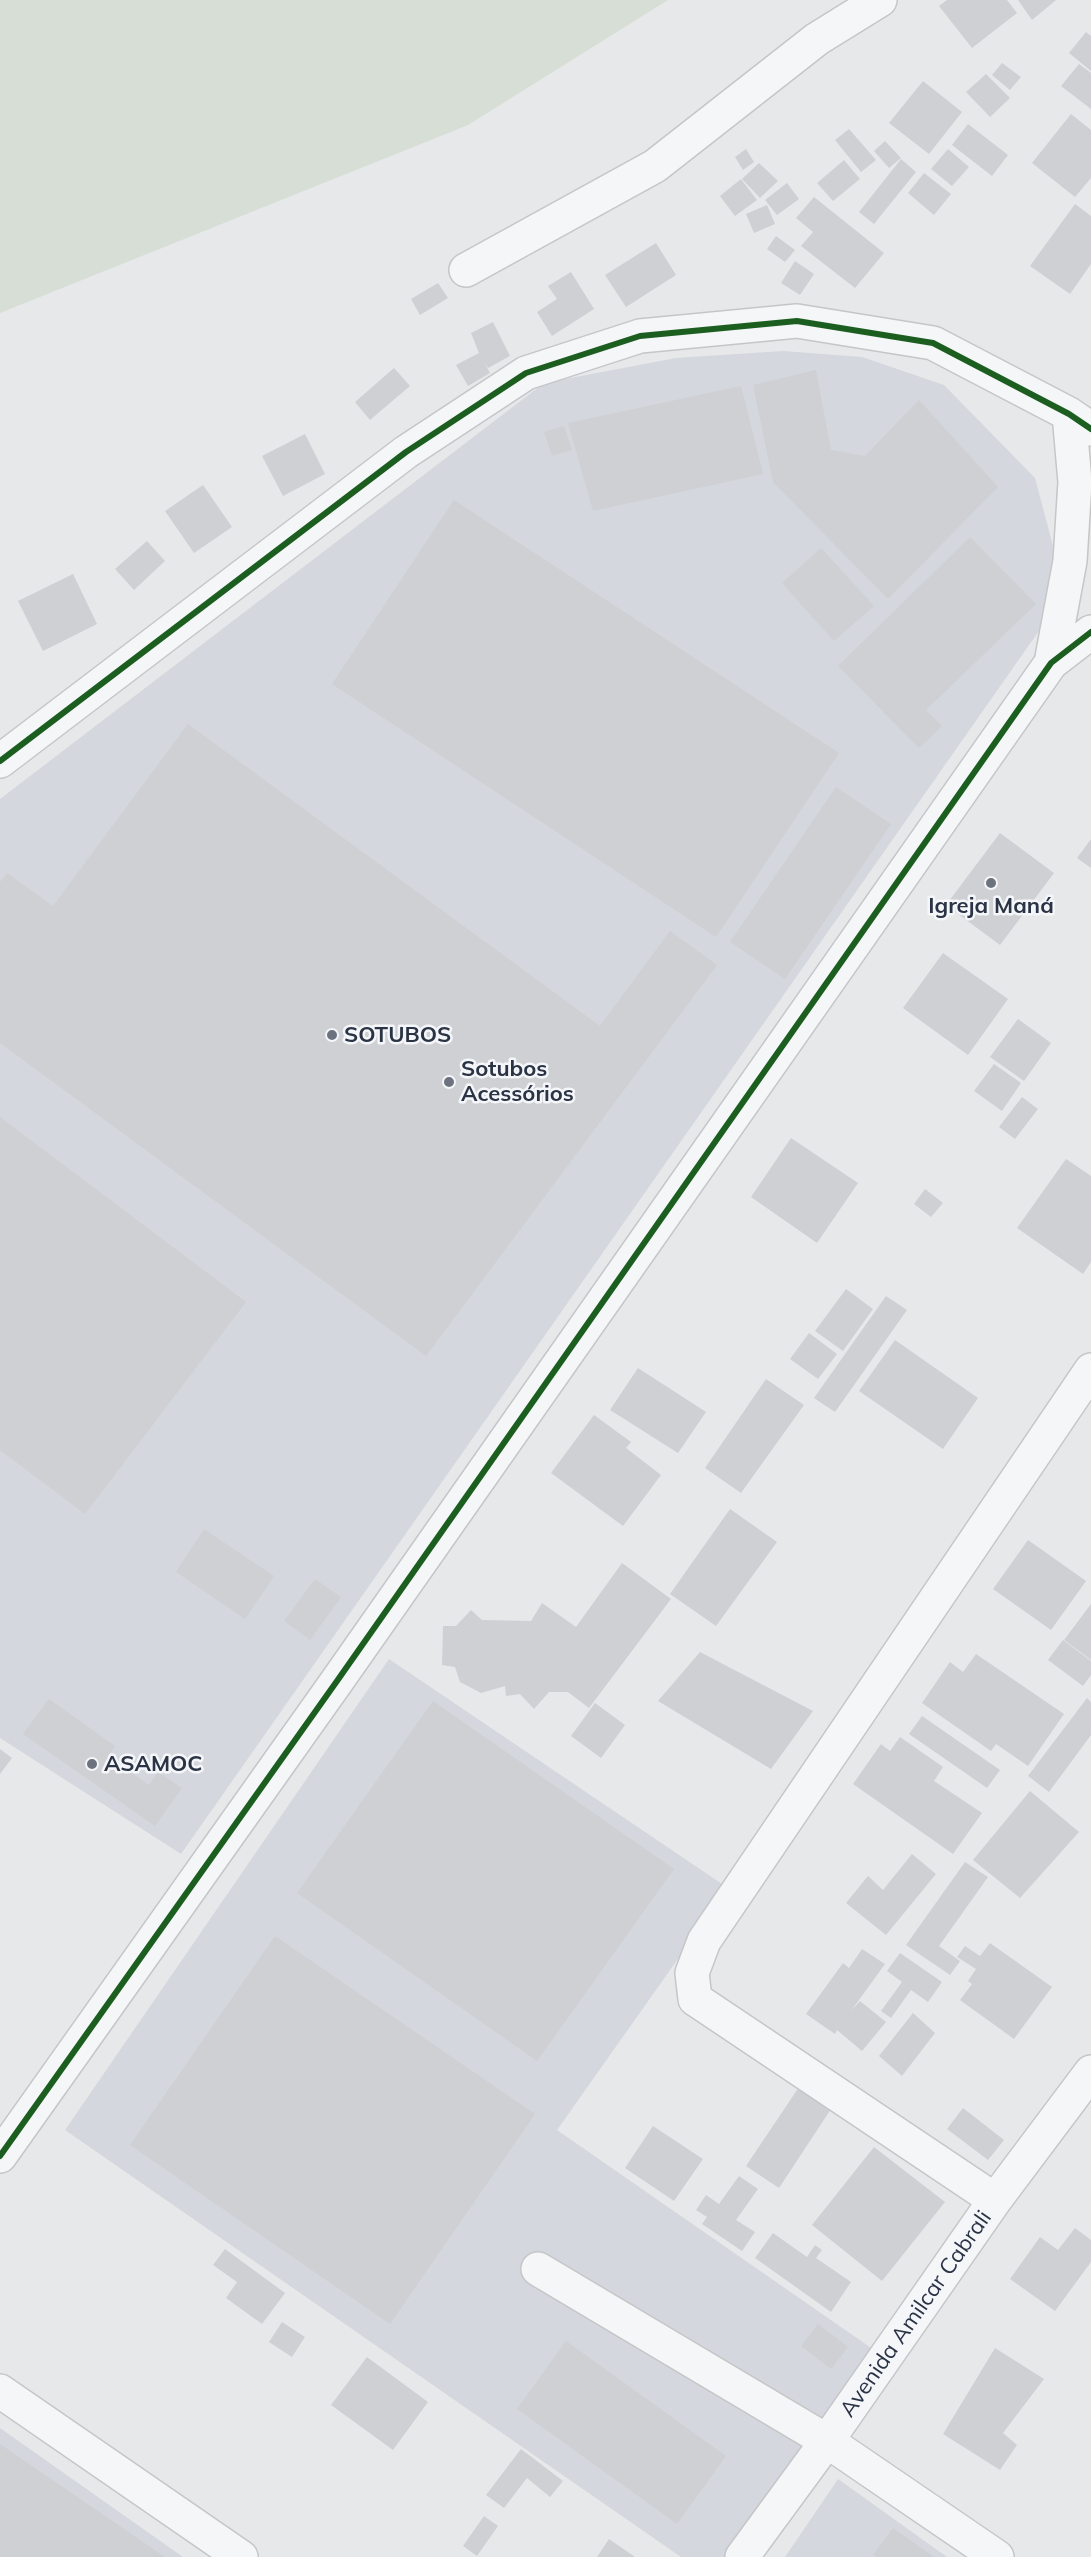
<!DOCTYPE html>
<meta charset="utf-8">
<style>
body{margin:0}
canvas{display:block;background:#e6e8ea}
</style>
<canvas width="1091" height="2557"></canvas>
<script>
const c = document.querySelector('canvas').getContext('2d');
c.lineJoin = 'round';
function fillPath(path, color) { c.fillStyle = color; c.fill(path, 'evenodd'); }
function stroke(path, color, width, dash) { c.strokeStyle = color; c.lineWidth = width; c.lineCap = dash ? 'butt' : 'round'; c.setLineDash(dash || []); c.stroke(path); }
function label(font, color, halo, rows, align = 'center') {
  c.font = font + ' Mulish,sans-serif'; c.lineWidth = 5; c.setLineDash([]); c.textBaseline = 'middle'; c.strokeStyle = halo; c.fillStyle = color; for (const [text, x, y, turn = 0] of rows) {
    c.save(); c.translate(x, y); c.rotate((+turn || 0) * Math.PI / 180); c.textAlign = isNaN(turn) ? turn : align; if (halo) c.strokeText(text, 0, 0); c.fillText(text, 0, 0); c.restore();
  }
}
const built = new Path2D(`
 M 783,351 L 862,357 L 944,385 L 1035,478 L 1053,546 L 1053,588 L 1041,628 L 181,1854 L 0,1738 L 0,799 L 544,383 L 676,358 Z
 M 389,1659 L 728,1888 L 557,2130 L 877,2352 L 724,2557 L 681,2557 L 65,2130 Z
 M 0,2428 L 183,2557 L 0,2557 Z
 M 838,2479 L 947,2557 L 785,2557 Z`);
const green = new Path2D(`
 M 0,0 L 668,0 L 468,125 L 0,313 Z`);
const building = new Path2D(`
 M 947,0 L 1007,0 L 1017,13 L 972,48 L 939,6 Z
 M 1018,0 L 1056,0 L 1032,20 Z
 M 1086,32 L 1091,36 L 1091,71 L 1069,53 Z
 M 1002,63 L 1021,77 L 1010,90 L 992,75 Z
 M 1079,64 L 1091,73 L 1091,109 L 1061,86 Z
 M 986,74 L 1010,98 L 990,117 L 966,92 Z
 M 923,81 L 962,112 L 929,154 L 889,123 Z
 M 1071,114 L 1091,130 L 1091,178 L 1075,197 L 1032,163 Z
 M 968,124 L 1008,155 L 992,176 L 952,145 Z
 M 849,129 L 876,160 L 861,172 L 835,140 Z
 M 885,141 L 901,158 L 889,168 L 874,151 Z
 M 746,149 L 754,162 L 743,170 L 735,157 Z
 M 948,149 L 969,167 L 952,186 L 931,169 Z
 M 901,159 L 916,172 L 874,224 L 859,212 Z
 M 844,160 L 860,179 L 833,201 L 817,183 Z
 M 759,163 L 778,181 L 760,198 L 742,179 Z
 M 924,173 L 951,194 L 934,215 L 908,193 Z
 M 741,179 L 757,200 L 735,216 L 720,196 Z
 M 787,183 L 799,199 L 777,215 L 765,200 Z
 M 814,197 L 884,253 L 855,288 L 801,246 L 813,232 L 796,218 Z
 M 1075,204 L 1091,216 L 1091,264 L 1070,294 L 1030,266 Z
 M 767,205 L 775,224 L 754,233 L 746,214 Z
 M 776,236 L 795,250 L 785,262 L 767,249 Z
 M 656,243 L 676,275 L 626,307 L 605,275 Z
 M 795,261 L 814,274 L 800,295 L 781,283 Z
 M 571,272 L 594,309 L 552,336 L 537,312 L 557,299 L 548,286 Z
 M 438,283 L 448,298 L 420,315 L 411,299 Z
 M 493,322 L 510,356 L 488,368 L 483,360 L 490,373 L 468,386 L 456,365 L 479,353 L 471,333 Z
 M 394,368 L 410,386 L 370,420 L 355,402 Z
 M 816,370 L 831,450 L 865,456 L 919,400 L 998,487 L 888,599 L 773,482 L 753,385 Z
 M 741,386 L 763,474 L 593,511 L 568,423 Z
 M 564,426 L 572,450 L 552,456 L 544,432 Z
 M 305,434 L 325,474 L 283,496 L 262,456 Z
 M 203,485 L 232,527 L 194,553 L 165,511 Z
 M 454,500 L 839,753 L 716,937 L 332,684 Z
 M 970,537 L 1036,604 L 926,710 L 942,726 L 919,748 L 838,666 Z
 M 147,541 L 165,561 L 134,590 L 115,569 Z
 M 821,548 L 874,606 L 834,641 L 782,583 Z
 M 73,574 L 97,624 L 43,651 L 18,601 Z
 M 188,724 L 600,1026 L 670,931 L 717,965 L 426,1356 L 0,1043 L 0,882 L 7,873 L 53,906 Z
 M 836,787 L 891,824 L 785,979 L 730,942 Z
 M 1000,833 L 1054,873 L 1000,945 L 946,905 Z
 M 1091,839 L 1091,868 L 1077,858 Z
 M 943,953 L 1008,999 L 968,1055 L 903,1008 Z
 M 1018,1019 L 1051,1043 L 1024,1081 L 990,1057 Z
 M 994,1064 L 1021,1083 L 1002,1111 L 974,1091 Z
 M 1022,1097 L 1038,1109 L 1015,1139 L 999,1127 Z
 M 0,1117 L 246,1302 L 85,1514 L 0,1450 Z
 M 791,1138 L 858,1183 L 817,1243 L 751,1197 Z
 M 1066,1159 L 1091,1176 L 1091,1262 L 1083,1274 L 1017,1228 Z
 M 925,1189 L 943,1203 L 931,1217 L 914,1204 Z
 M 846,1289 L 873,1309 L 843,1351 L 815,1331 Z
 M 886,1296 L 907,1310 L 835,1412 L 814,1398 Z
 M 809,1333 L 837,1354 L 818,1379 L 790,1359 Z
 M 895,1340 L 978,1398 L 943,1449 L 859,1391 Z
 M 638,1368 L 706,1412 L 678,1453 L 610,1410 Z
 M 766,1379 L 804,1405 L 741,1493 L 705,1468 Z
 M 594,1415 L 631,1442 L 626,1448 L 661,1475 L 623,1526 L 551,1473 Z
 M 730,1509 L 777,1542 L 716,1626 L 670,1594 Z
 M 204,1529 L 274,1576 L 245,1619 L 176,1572 Z
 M 1028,1540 L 1086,1581 L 1051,1630 L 993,1589 Z
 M 622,1563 L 671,1599 L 589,1708 L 568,1692 L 549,1692 L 534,1709 L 520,1694 L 506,1696 L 505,1686 L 481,1693 L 460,1682 L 455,1667 L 442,1665 L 443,1626 L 456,1626 L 471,1610 L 482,1620 L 531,1621 L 542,1603 L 576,1627 Z
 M 315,1579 L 341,1597 L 310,1640 L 284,1621 Z
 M 1091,1604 L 1091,1660 L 1064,1640 Z
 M 1063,1640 L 1091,1661 L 1091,1675 L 1083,1686 L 1048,1660 Z
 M 700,1652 L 813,1711 L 771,1769 L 658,1701 Z
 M 976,1654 L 1064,1714 L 1028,1766 L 996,1744 L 991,1751 L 922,1703 L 950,1662 L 963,1672 Z
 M 1087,1698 L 1091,1702 L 1091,1735 L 1049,1792 L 1028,1776 Z
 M 49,1699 L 115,1746 L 108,1756 L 149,1785 L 158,1772 L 182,1788 L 155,1826 L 23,1734 Z
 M 433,1701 L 674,1869 L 537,2061 L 297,1893 Z
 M 595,1703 L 625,1725 L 601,1758 L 571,1736 Z
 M 922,1716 L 1000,1770 L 987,1788 L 909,1734 Z
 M 900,1737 L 943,1767 L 934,1781 L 982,1813 L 953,1854 L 853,1784 L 881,1744 L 890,1751 Z
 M 0,1749 L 12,1758 L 0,1774 Z
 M 1030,1791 L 1079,1832 L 1020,1898 L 973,1860 Z
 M 912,1854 L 936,1874 L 886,1935 L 846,1903 L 868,1876 L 883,1890 Z
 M 965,1862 L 988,1877 L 939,1946 L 960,1961 L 950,1975 L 906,1945 Z
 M 275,1936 L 535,2114 L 390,2324 L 130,2145 Z
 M 990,1943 L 1052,1987 L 1014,2039 L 960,2000 L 972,1984 L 968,1981 L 976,1969 L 957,1957 L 965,1946 L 980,1956 Z
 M 862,1949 L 885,1964 L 851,2011 L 860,2001 L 886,2022 L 862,2051 L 837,2030 L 835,2034 L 806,2014 L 843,1963 L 849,1968 Z
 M 900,1953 L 942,1982 L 928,2002 L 911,1990 L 891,2018 L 881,2011 L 902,1982 L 887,1971 Z
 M 913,2013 L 935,2033 L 902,2076 L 879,2056 Z
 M 799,2087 L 831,2109 L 779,2188 L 746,2166 Z
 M 963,2108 L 1004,2140 L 988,2160 L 947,2129 Z
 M 653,2126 L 703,2159 L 674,2201 L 625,2168 Z
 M 874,2147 L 945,2202 L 882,2281 L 812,2225 Z
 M 739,2176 L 758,2189 L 736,2220 L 755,2232 L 742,2251 L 702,2224 L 707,2217 L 696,2210 L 706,2195 L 719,2204 Z
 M 1075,2228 L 1091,2240 L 1091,2262 L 1055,2311 L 1010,2279 L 1040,2237 L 1058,2250 Z
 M 773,2233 L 807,2257 L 815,2245 L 822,2250 L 816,2258 L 851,2282 L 831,2312 L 755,2258 Z
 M 225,2249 L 285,2293 L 262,2324 L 226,2298 L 237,2282 L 213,2265 Z
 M 282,2322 L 305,2337 L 292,2357 L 269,2342 Z
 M 818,2324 L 848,2347 L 831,2369 L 801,2346 Z
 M 566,2341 L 726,2456 L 677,2524 L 517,2409 Z
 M 995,2348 L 1044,2379 L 1003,2433 L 1017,2445 L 1000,2470 L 943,2434 Z
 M 367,2357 L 428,2402 L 393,2450 L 331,2405 Z
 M 0,2444 L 165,2557 L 0,2557 Z
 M 521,2449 L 563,2481 L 550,2497 L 527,2478 L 504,2508 L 486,2495 Z
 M 484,2516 L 498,2526 L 477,2556 L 463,2546 Z
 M 893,2528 L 934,2557 L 876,2557 L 873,2555 Z
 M 609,2539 L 635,2557 L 597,2557 Z`);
const minor = new Path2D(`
 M 466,270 L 655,166 L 817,39 L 880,0
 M 1051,663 L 1070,561 L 1075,482 L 1069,414
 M 0,761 L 406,452 L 526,373 L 640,336 L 797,321 L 933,343 L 1069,414 L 1091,429
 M 0,2156 L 337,1681 L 1051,663 L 1091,632
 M 995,2200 L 695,1999 L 692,1973 L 704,1941 L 1091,1370
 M 538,2269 L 827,2441 L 997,2557
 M 0,2391 L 241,2557
 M 742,2557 L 827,2441 L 995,2200 L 1091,2072`);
const cycleway = new Path2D(`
 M 0,761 L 406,452 L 526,373 L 640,336 L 797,321 L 933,343 L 1069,414 L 1091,429
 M 0,2156 L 337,1681 L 1051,663 L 1091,632`);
const markers = [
 [991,883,6,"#6c737f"],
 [332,1035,6,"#6c737f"],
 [449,1082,6,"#6c737f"],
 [92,1764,6,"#6c737f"]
];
const poiNames = [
 ["Igreja Maná",991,906,"center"],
 ["SOTUBOS",344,1035],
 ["Sotubos",461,1069],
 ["Acessórios",461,1094],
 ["ASAMOC",104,1764]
];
const streetNames = [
 ["Avenida Amilcar Cabrali",916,2314,-55]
];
fillPath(built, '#d4d7dd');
fillPath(green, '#d6ded6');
fillPath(building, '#ced0d3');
stroke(minor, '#c4c6c8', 36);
stroke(minor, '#f5f6f7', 33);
stroke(cycleway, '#1b5e20', 6);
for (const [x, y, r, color] of markers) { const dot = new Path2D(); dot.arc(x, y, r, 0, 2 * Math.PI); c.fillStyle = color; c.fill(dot); stroke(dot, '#f4f6f9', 2); }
label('bold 22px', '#2b3445', '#f4f6f9', poiNames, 'left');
label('22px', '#2b3445', '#f4f6f9', streetNames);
</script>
